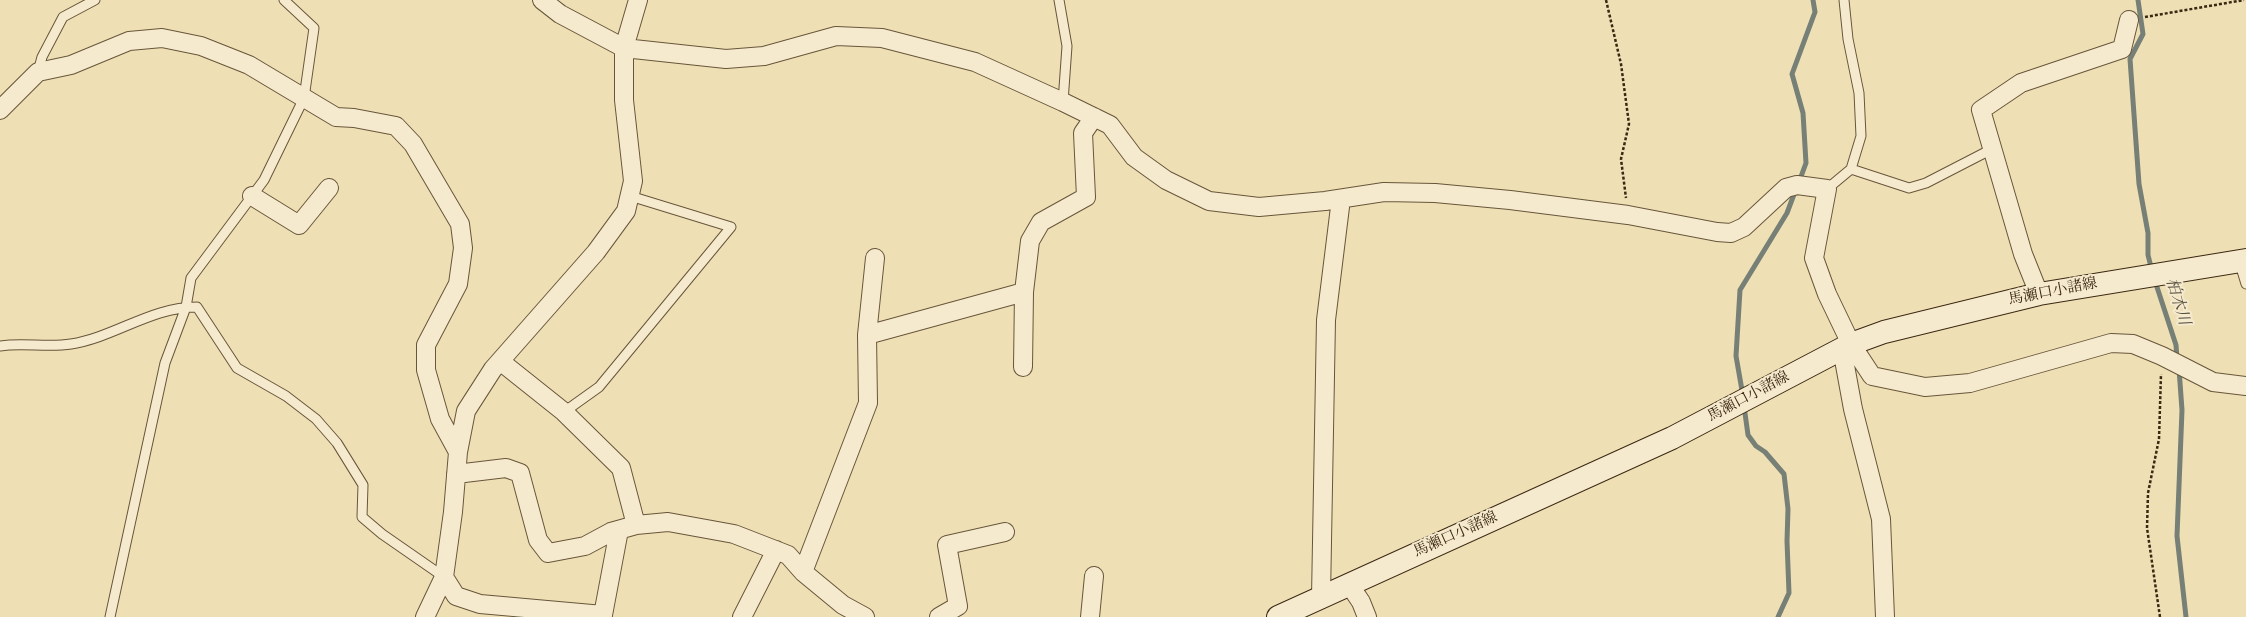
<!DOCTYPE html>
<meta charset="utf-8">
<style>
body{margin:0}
canvas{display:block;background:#efdfb4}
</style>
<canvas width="2246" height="617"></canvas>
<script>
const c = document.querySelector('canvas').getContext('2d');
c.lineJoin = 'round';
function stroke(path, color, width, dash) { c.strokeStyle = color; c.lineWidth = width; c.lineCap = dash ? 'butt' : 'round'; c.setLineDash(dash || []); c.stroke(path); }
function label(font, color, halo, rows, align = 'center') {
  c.font = font + ' "Sorts Mill Goudy","Noto Serif JP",serif'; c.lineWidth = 4; c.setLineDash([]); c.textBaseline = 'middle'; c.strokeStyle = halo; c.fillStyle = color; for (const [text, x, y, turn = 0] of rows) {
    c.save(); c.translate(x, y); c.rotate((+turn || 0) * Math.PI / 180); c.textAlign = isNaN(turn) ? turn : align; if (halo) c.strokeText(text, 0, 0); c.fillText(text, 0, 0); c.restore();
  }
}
const stream = new Path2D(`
 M 2138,0 L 2143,34 L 2130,59 L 2139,184 L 2148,233 L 2148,255 L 2152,271
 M 1799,182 L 1806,163 L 1803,113 L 1792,74 L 1815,12 L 1813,0
 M 2155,281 L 2176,345 L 2177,359
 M 2179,369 L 2182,410 L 2177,536 L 2186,617
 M 1743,396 L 1736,356 L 1740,290 L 1787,213 L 1796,189
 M 1744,406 L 1748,435 L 1756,446 L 1765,452 L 1784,474 L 1788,509 L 1787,541 L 1789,593 L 1778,617`);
const path = new Path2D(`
 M 1606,0 L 1621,64 L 1629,124 L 1621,159 L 1626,198
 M 2145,17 L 2244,0
 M 2160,617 L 2147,528 L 2148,493 L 2159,439 L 2161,374`);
const service = new Path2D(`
 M 1059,0 L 1067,46 L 1063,102
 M 38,72 L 42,57 L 63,17 L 95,0
 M 1851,169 L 1909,188 L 1926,183 L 1992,149
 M 1827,189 L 1851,169 L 1861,136 L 1859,93 L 1848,39 L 1844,0
 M 2239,261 L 2246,284
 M 0,346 C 23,342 47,348 71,344 C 115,337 151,307 197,307 L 237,368 L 286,396 L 316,419 L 337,443 L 363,485 L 362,517 L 382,534 L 444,577
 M 564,412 L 599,387 L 731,227 L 630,196
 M 110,617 L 165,363 L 186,307 L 191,278 L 264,180 L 304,98 L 314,28 L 284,0`);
const minor = new Path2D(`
 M 542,0 L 560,14 L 624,48 L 726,59 L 764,56 L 836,36 L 882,38 L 975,62 L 1063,102 L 1110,125 L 1134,157 L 1166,180 L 1209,201 L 1259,207 L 1325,201 L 1384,192 L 1435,193 L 1510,200 L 1628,215 L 1717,232 L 1731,233 L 1744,227 L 1786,188 L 1797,185 L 1827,189 L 1814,258 L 1827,294 L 1851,344 L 1872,376 L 1925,387 L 1970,383 L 2111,343 L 2133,344 L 2162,356 L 2213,382 L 2246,386
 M 0,110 L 38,72 L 71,65 L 129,41 L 162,38 L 201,46 L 249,65 L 336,117 L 354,118 L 396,126 L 413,144 L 460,224 L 463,248 L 458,284 L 426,345 L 426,370 L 440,419 L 458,452
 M 252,196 L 299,225 L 329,188
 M 2039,294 L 2023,254 L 1981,110 L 2021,83 L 2122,49 L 2129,20
 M 867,335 L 1024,292 L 1030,241 L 1041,222 L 1086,197 L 1083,133 L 1094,117
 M 1842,349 L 1853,409 L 1881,519 L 1885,617
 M 500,361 L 564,412 L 621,468 L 636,525
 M 1023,367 L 1024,292
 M 456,474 L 506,468 L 520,473 L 538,540 L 548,553 L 585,546 L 611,532 L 636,525 L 668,522 L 734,534 L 788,555 L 803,572 L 843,605 L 865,617
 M 803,572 L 868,403 L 867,335 L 875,258
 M 444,577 L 456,596 L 480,604 L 603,615 L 619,530
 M 1349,584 L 1361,602 L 1367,617
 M 1321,597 L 1326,320 L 1341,199
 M 425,617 L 444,577 L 453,512 L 458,452 L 466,411 L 493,369 L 596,252 L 626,211 L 633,181 L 624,100 L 624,48 L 638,0
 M 742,617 L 776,550
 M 939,617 L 958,606 L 947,545 L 1005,532
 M 1090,617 L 1094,576`);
const secondary = new Path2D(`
 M 1278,617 L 1672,438 L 1851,344 L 1884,332 L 2039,294 L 2246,260`);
const streetNames = [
 ["馬瀬口小諸線",2053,293,-11],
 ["馬瀬口小諸線",1749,398,-28],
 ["馬瀬口小諸線",1456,536,-24]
];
const waterNames = [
 ["柏木川",2176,302,73]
];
stroke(stream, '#778076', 5);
stroke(service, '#68563a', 11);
stroke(minor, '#68563a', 20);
stroke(secondary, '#3b2812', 24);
stroke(path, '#3b2812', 2.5, [3, 2]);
stroke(service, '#f5eace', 9);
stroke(minor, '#f5eace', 18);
stroke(secondary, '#f5eace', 22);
label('15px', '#3b2812', '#f5eace', streetNames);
label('italic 16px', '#544c3c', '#f5eace', waterNames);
</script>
